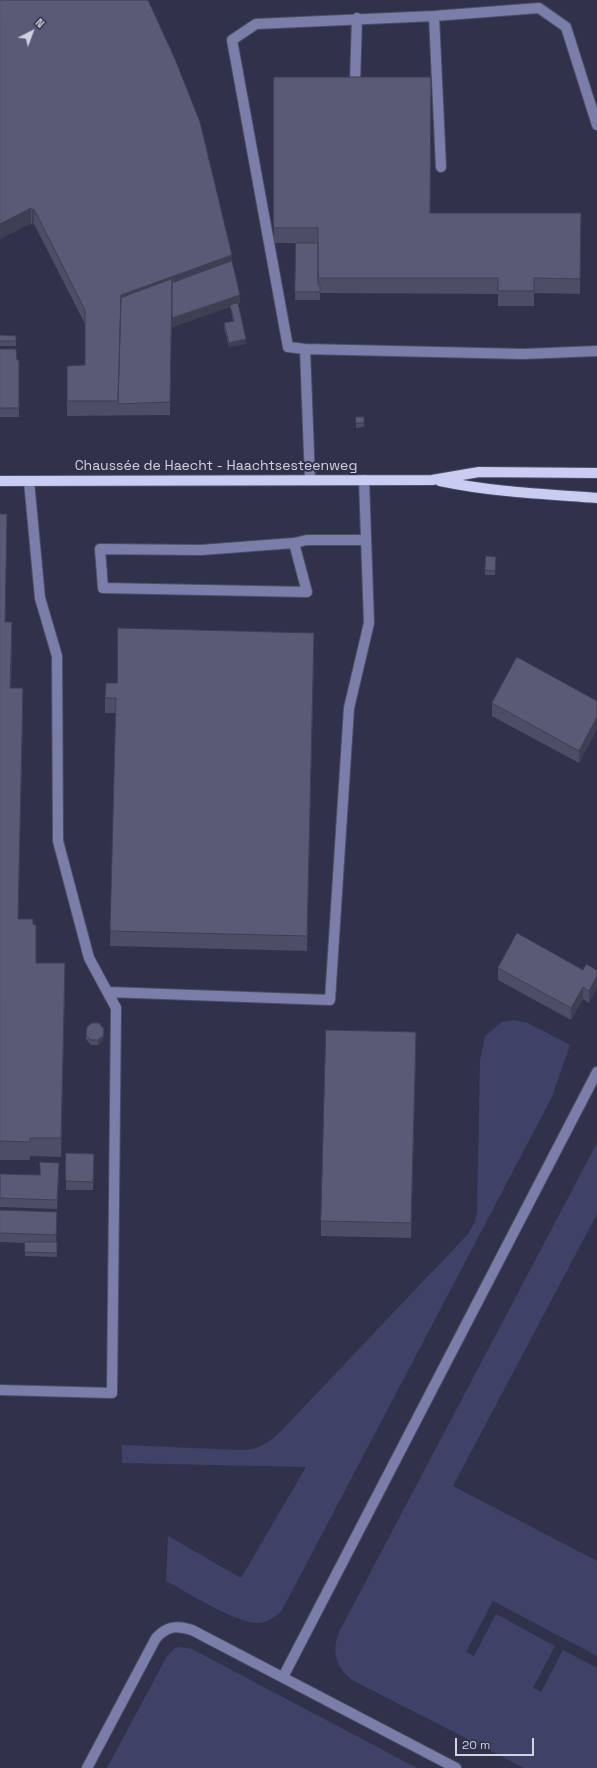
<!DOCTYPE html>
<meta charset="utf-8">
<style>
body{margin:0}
#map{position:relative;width:597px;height:1768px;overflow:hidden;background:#30314a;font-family:"Space Grotesk",sans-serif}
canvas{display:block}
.north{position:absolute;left:12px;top:12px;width:40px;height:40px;-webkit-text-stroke:3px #30314a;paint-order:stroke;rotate:42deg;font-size:11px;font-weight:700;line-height:16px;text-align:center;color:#d0d2e2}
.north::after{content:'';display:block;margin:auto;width:14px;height:18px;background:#d0d2e2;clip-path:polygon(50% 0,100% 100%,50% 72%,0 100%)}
.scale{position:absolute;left:455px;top:1738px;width:79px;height:18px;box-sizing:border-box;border:2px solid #d0d2e2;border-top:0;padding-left:5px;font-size:12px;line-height:14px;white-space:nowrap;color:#d0d2e2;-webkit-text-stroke:3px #30314a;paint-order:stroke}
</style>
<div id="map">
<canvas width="597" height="1768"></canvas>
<div class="north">N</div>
<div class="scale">20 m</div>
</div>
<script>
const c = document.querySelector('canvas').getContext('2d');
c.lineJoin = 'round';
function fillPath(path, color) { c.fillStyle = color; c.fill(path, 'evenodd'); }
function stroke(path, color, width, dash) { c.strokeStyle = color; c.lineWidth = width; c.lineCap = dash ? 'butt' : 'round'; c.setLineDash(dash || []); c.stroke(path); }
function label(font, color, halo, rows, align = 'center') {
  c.font = font + ' "Space Grotesk",sans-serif'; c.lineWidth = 4; c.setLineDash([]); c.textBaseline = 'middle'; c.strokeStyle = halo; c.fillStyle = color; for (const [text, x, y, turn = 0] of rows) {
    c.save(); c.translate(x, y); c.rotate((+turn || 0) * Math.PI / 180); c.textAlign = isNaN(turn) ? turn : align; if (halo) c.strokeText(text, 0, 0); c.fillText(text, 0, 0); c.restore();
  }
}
const green = new Path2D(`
 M 514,1020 L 528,1023 L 570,1045 L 552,1097 L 281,1612 C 275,1617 268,1622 260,1623 C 238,1625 187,1592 166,1581 L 168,1536 L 241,1578 L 306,1467 L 122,1463 L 122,1445 L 240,1450 C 258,1450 267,1444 280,1432 L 468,1234 L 475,1222 L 477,1212 L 480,1061 L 485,1036 L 502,1022 Z
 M 597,1143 L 597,1214 L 453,1486 L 597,1561 L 597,1656 L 493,1601 L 466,1652 L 474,1656 L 496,1614 L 555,1646 L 533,1688 L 541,1692 L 563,1650 L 597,1668 L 597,1768 L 524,1768 L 352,1680 C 335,1666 331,1650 340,1630 Z
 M 181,1647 L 192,1649 L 417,1768 L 107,1768 L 167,1656 L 175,1648 Z`);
const minor = new Path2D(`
 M 434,16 L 441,167
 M 355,82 L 357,18
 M 597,125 L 566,27 L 539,8 L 434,16 L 256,24 L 232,40 L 288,347 L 305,349 L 524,354 L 597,351
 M 305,349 L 310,480
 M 294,543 L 307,592 L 103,588 L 100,549 L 201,550 L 294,543 L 307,540 L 366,540
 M 108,992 L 330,1000 L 349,708 L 369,623 L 364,480
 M 0,1390 L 112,1393 L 116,1008 L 89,958 L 58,841 L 57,656 L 40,598 L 29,481
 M 283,1677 L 597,1072
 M 87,1768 L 156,1638 C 167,1626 177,1625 192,1630 L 456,1768`);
const major = new Path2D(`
 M 0,481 L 432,480 L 479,472 L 597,473
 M 440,481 C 492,492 544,494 597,498`);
const wall = new Path2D(`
 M 0,0 L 232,261 L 240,303 L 238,304 L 246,344 L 229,347 L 224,328 L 224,323 L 233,321 L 230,307 L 172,327 L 172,292 L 170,415 L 67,416 L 67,366 L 85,365 L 85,324 L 34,224 L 32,225 L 31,223 L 0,239 Z
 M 274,77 L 430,213 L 581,213 L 580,294 L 534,293 L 534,306 L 498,306 L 498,294 L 320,293 L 320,300 L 295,300 L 296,243 L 318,243 L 274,243 Z
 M 0,335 L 16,336 L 16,346 L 0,346 Z
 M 0,349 L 17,360 L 19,360 L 19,417 L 0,417 Z
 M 356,417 L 364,417 L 364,427 L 356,428 Z
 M 0,514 L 5,622 L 12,641 L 11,688 L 23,707 L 18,919 L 36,963 L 65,982 L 61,1157 L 30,1156 L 30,1160 L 0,1160 Z
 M 496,561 L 495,575 L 485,575 L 485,570 Z
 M 314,648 L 307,951 L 110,946 L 116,713 L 105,713 L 105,698 L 117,683 Z
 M 597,701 L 597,729 L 579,763 L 492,716 L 492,703 Z
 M 498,968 L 583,970 L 597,970 L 589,1003 L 583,999 L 571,1020 L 498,980 Z
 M 104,1033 L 103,1040 L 98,1045 L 91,1045 L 86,1039 L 86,1035 Z
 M 416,1048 L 411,1238 L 321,1236 L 321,1221 Z
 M 66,1153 L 94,1154 L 93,1190 L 66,1190 Z
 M 59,1172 L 57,1209 L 0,1207 L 0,1174 L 40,1175 Z
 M 0,1210 L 57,1221 L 56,1242 L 57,1257 L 25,1256 L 25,1243 L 0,1242 Z`);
const shadedWall = new Path2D(`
 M 31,208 L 31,223 L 0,239 L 0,224 Z
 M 34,209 L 34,224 L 32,225 L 32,210 Z
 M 232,255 L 232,270 L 172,283 L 170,415 L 172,291 L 119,403 L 121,295 Z
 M 240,295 L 240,303 L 231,307 L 230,305 L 230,307 L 172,327 L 172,318 Z
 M 246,339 L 246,344 L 229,347 L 229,343 Z
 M 314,633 L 314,648 L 307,951 L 307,936 Z
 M 23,688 L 23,707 L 18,937 L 18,919 Z
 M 597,717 L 597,729 L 579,763 L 579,751 Z
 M 65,963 L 65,982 L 61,1157 L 61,1138 Z
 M 597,976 L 597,988 L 589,1003 L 589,991 Z
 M 583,987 L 583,999 L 571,1020 L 571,1008 Z
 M 104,1029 L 103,1040 L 98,1045 L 98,1040 Z
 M 416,1032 L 416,1048 L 411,1238 L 411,1223 Z
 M 59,1163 L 59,1172 L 57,1209 L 57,1200 Z`);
const building = new Path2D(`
 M 0,0 L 148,0 L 175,59 L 200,122 L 232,255 L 121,295 L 118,401 L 67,401 L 67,366 L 85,365 L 85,310 L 34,209 L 32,210 L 31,208 L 0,224 Z
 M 274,77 L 431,77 L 430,213 L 581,213 L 580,279 L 534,278 L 534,291 L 498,291 L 498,278 L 318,278 L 318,228 L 274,228 Z
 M 296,243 L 318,243 L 318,285 L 320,285 L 320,292 L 295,292 Z
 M 232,261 L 240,295 L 172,318 L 172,283 Z
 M 172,279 L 170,402 L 118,404 L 121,298 Z
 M 238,303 L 246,339 L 229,343 L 224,323 L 234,321 L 230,305 Z
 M 0,335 L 16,336 L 16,341 L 0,341 Z
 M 0,349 L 16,349 L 17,360 L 19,360 L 19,408 L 0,408 Z
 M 356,417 L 364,417 L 364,423 L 356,423 Z
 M 0,514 L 7,514 L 5,622 L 12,622 L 10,688 L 23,688 L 18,919 L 33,919 L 33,924 L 36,925 L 36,963 L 65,963 L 61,1138 L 30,1138 L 30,1142 L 0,1141 Z
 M 486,556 L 496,557 L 495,571 L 485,570 Z
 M 118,628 L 314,633 L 307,936 L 110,931 L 116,698 L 105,698 L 106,683 L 117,683 Z
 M 517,657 L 597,701 L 597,717 L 579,751 L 492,703 Z
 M 517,933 L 583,970 L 586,964 L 597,970 L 597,976 L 589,991 L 583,987 L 571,1008 L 498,968 Z
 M 92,1023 L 99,1023 L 104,1029 L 103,1036 L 98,1040 L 91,1040 L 86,1035 L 87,1027 Z
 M 326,1030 L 416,1032 L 411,1223 L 321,1221 Z
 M 66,1153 L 94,1154 L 93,1182 L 66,1181 Z
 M 40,1162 L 59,1163 L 57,1200 L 0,1198 L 0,1174 L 40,1175 Z
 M 0,1210 L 57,1212 L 56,1235 L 0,1233 Z
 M 25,1242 L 57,1242 L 57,1253 L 25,1252 Z`);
const streetNames = [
 ["Chaussée de Haecht - Haachtsesteenweg",216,466]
];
fillPath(green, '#404166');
stroke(minor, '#4d4e65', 12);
stroke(major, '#4d4e65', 12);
stroke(minor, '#7b7ea9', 10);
stroke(major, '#cacdf1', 10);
fillPath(wall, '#4d4d65');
fillPath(shadedWall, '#3e3f53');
fillPath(building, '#595a76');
stroke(building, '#3e3f53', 1);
label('14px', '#d0d2e2', '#30314a', streetNames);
</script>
